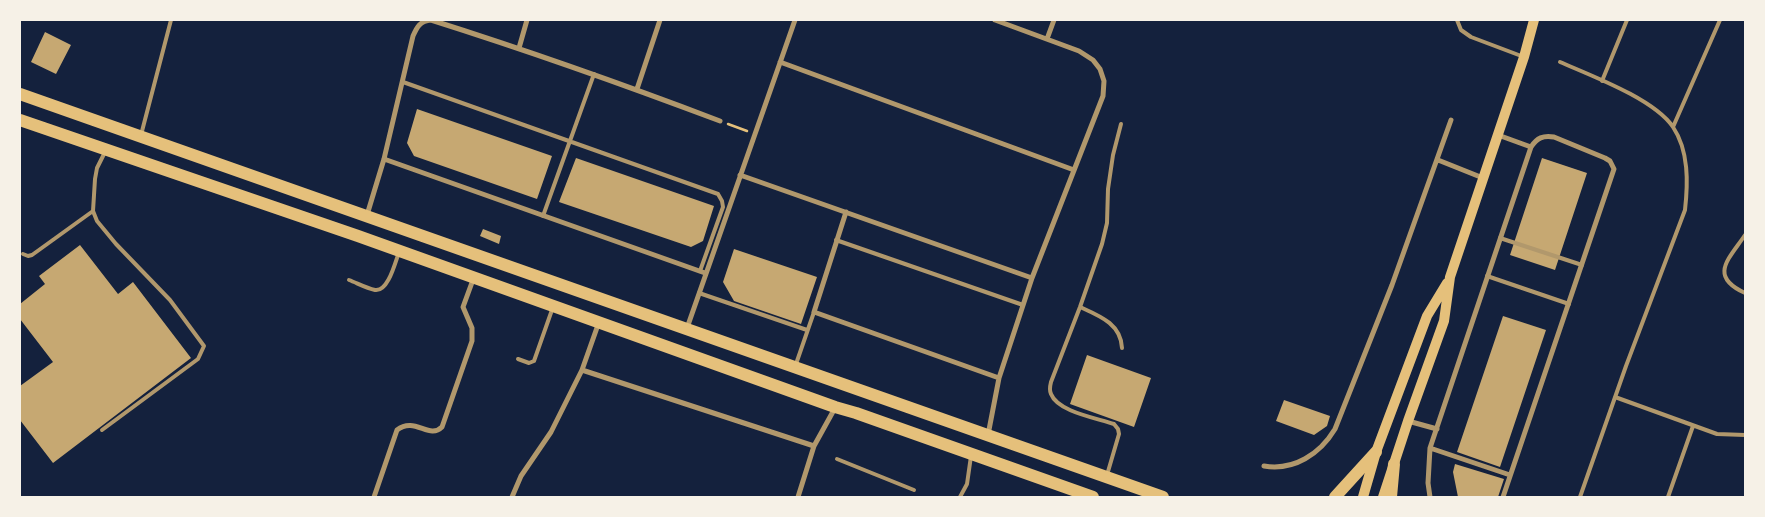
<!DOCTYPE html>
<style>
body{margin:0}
#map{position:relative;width:1765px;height:517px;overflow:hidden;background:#14213d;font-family:Jost,sans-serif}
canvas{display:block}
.frame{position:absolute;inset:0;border:21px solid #f6f1e7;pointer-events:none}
</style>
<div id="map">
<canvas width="1765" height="517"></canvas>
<div class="frame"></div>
</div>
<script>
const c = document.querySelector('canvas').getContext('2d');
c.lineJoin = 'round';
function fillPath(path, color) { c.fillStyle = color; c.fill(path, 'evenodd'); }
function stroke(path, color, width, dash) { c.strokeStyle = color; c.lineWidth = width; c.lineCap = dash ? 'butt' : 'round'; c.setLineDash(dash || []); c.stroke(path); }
const building = new Path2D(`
 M 45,32 L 71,45 L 56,74 L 31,62 Z
 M 417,109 L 552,156 L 537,199 L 414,156 L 407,143 Z
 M 576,158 L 714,206 L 703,241 L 691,247 L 559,202 Z
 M 1542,158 L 1587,173 L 1555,270 L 1510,255 Z
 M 483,229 L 501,236 L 499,244 L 480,236 Z
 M 80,245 L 118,294 L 133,282 L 191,358 L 53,463 L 20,420 L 20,386 L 53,362 L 20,319 L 20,304 L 45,284 L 39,276 Z
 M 734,249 L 817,277 L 801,324 L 734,301 L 723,282 Z
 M 1503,316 L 1546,330 L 1500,467 L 1457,452 Z
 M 1087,355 L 1151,378 L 1134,427 L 1070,404 Z
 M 1284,400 L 1330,416 L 1327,426 L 1314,435 L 1276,421 Z
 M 1455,464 L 1504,479 L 1498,497 L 1458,497 L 1453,472 Z`);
const path = new Path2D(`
 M 728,124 L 747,131`);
const service = new Path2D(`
 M 1457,20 L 1461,30 L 1471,37 L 1524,57
 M 1560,62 C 1592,76 1654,99 1673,127 C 1689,151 1688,183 1685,210 L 1626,366 L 1580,497
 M 1602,81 L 1627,20
 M 403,82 L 718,194 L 722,201 L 723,207 L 700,271
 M 1673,127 L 1720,20
 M 141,135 L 171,20
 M 543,216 L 594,74
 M 1745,235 C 1729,259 1708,276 1745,293
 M 1500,238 L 1582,265
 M 836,240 L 1023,305
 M 23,254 L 28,256 L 32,255 L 93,211
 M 1487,276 L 1569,304
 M 349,280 C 357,283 366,288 375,290 C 388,292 395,263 399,252
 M 699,293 L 807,330
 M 1080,307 C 1100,316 1121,324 1122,348
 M 518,359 L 529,363 L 534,361 L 553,307
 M 796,364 L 814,312
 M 1615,397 L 1717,434 L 1745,435
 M 102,430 L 198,359 L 204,346 L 170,300 L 116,244 L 97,221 L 93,211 L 95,179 L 97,168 L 105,152
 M 837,459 L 914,490
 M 1107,475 L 1119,434 L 1118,429 L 1114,424 C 1097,418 1058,412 1051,394 C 1049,390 1050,386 1051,382 L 1080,307 L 1102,244 L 1107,223 L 1108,189 L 1113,155 L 1121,124
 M 960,497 L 967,484 L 971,456
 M 1668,497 L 1693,426`);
const minor = new Path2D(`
 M 1047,39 L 1054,20
 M 519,48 L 527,20
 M 780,62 L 1074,170
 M 637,89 L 660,20
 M 1498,135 L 1531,147
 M 384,159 L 705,273
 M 1438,160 L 1483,178
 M 740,175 L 1032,278
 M 846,212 L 814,312 L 999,378
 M 367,215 L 384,159 L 413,36 C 417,27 420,21 431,20 C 529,51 625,85 720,121
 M 599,322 L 582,370 L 814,446
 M 687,328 L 795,20
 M 1408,421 L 1437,429
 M 988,435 L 999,378 L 1032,278 L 1103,96 L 1104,81 L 1100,69 L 1093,60 L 1079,51 L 995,20
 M 1430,448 L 1510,475
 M 1264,466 C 1294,471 1320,454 1335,429 L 1392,285 L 1451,120
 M 374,497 L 397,430 C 415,416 429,440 442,427 L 472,341 L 472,328 L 463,307 L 474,277
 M 512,497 L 521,476 L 551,432 L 582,370
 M 798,497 L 814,446 L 835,408
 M 1430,497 L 1428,483 L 1430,448 L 1531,147 C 1537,138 1543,135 1554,137 L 1605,158 L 1610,161 L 1614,169 L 1503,497`);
const secondary = new Path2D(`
 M 1363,497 L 1376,452 L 1427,316 L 1447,283
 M 1383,497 L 1408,421 L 1444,321 L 1450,277 L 1524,57 L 1534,20`);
const trunk = new Path2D(`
 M 20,94 L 1163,497
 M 20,120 L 358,236 L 835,407 L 856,413 L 1093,497
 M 1335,497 L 1376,452
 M 1391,497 L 1394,464`);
fillPath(building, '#c6a872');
stroke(path, '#e5c07b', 2.5);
stroke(service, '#b1986c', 4);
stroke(minor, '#b1986c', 5);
stroke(secondary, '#e5c07b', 10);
stroke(trunk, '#e5c07b', 12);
</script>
